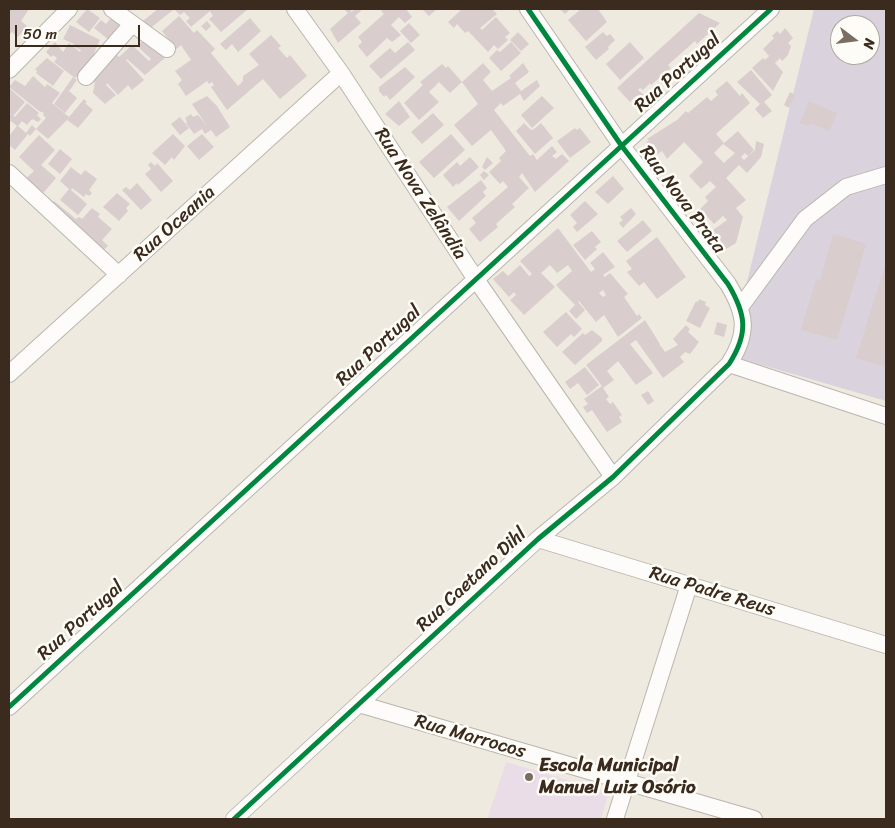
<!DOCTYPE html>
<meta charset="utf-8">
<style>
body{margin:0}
#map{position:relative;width:895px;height:828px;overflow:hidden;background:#efeae0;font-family:Sriracha,sans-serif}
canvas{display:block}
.frame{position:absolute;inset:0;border:10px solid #3b2a1e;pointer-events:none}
.north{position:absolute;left:830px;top:15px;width:50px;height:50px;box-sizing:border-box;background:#fdfcf7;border:1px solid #afa8a0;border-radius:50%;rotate:105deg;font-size:14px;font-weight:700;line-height:20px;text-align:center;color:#3b2a1e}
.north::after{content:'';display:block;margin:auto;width:18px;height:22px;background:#7a6d62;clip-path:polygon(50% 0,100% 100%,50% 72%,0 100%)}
.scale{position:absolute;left:15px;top:25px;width:125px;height:22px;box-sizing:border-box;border:2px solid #3b2a1e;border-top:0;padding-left:6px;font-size:15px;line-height:18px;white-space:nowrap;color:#3b2a1e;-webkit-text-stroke:4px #fdfcf7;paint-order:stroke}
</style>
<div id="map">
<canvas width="895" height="828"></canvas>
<div class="frame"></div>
<div class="north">N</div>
<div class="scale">50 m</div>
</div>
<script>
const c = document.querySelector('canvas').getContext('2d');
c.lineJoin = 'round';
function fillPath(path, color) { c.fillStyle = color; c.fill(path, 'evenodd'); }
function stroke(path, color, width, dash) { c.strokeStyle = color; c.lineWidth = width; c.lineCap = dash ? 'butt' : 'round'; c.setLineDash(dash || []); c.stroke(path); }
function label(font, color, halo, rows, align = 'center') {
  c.font = font + ' Sriracha,sans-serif'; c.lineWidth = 5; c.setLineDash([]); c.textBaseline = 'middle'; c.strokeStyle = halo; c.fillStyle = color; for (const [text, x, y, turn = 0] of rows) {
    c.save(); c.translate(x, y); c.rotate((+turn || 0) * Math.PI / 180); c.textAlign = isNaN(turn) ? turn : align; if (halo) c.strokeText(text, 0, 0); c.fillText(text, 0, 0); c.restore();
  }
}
const built = new Path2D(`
 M 506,762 L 609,792 L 601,819 L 487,819 Z`);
const industrial = new Path2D(`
 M 814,9 L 886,9 L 886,401 L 734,357 L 741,306 ZM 840,25 L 870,25 L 870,55 L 840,55 Z`);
const building = new Path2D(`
 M 9,9 L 29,9 L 21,21 L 27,26 L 18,37 L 12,32 L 9,35 Z
 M 87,9 L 100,18 L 89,32 L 76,22 Z
 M 158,9 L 173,10 L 148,30 L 139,24 Z
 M 174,9 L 219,10 L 248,9 L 221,32 L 209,19 L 213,16 L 210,11 L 191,27 L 186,21 L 190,18 L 184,12 L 180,15 Z
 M 344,9 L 352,9 L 350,13 L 355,9 L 360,9 L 361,11 L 355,16 L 361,23 L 338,43 L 330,29 L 348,13 Z
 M 384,9 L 406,9 L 412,17 L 405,23 L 399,17 L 391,25 L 401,35 L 392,42 L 387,38 L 367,57 L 358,46 L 362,42 L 358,37 L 384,14 L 381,11 Z
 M 422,9 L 437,9 L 429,16 Z
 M 462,9 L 492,9 L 497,14 L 480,28 L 482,30 L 496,17 L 510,33 L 505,37 L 508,40 L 498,49 L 494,45 L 488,52 L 468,31 L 465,33 L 457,24 L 454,28 L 448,22 Z
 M 560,9 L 570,9 L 565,14 Z
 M 581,9 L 598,9 L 607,22 L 586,41 L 568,20 Z
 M 699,13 L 720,23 L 697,44 L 695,41 L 668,65 L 671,68 L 651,85 L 650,83 L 643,90 L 640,88 L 638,90 L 644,95 L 639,99 L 636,96 L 630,102 L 617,88 Z
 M 179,16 L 194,33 L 197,30 L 215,49 L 211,53 L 238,86 L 243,81 L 243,76 L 259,65 L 249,54 L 271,35 L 281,46 L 278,48 L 287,58 L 290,55 L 307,76 L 280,99 L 263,79 L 227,110 L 211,87 L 214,85 L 212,82 L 209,84 L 207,81 L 186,96 L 178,84 L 182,80 L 175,71 L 191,60 L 181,45 L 173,52 L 165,43 L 169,40 L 162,31 Z
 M 112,17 L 121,25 L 109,40 L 94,28 L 101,20 L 106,24 Z
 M 250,18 L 261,31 L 238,52 L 232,44 L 226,50 L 220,44 Z
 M 207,21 L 211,26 L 206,31 L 201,26 Z
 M 409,23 L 420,35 L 411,43 L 400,31 Z
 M 70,25 L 100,40 L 94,53 L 99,55 L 75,78 L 54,62 L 57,58 L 53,55 L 57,51 L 51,57 L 46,52 L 55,42 L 63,52 L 69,43 L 80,52 L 81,50 L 73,46 L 74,44 L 63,39 Z
 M 785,28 L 793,38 L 788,43 L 791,46 L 788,55 L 782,61 L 780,58 L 775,63 L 783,72 L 773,91 L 752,68 L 763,58 L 765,60 L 769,56 L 763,49 L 774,38 L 772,36 L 777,31 L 780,34 Z
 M 518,32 L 529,44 L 521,51 L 510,40 Z
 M 603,32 L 607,36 L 610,34 L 615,40 L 608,47 L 609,49 L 596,60 L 585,47 Z
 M 146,38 L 166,57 L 145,75 L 127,59 L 126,60 L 144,80 L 132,90 L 128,85 L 118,95 L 107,83 L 106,85 L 116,95 L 105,104 L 93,93 L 95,82 L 93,81 L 116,54 L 119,57 L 132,45 L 149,61 L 151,59 L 137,46 Z
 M 408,42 L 415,50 L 381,79 L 369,66 L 390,48 L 395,53 Z
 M 511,42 L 521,53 L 501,71 L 489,58 L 497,50 L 500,52 Z
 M 630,42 L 644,58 L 620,80 L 606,64 Z
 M 47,58 L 64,71 L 53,86 L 36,73 L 37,71 L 35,69 Z
 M 483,63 L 491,72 L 483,80 L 492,91 L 511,78 L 509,76 L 523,63 L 529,72 L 515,83 L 521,91 L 537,80 L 540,86 L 524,101 L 520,94 L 503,106 L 501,103 L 494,110 L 530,156 L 533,154 L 537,160 L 552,146 L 557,152 L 552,156 L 556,159 L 562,154 L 569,161 L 535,192 L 522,173 L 519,177 L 529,188 L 512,204 L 515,207 L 496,224 L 498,227 L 480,242 L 469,229 L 476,223 L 472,218 L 508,187 L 503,181 L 500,184 L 489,172 L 501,161 L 499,158 L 506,151 L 491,130 L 472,146 L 454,125 L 478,104 L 462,82 Z
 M 442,64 L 446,68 L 448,66 L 462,82 L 450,93 L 439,82 L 429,92 L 439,102 L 419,120 L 404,103 L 423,85 L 420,82 Z
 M 405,67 L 415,77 L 390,100 L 386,95 L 384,97 L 379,91 L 379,87 Z
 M 751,70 L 772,95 L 764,102 L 772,111 L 763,118 L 755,109 L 760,104 L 737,82 Z
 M 33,76 L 45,87 L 47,84 L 60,93 L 52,103 L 69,117 L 84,99 L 87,102 L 85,103 L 93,110 L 78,128 L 67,120 L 48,139 L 36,129 L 30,136 L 28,134 L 15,150 L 9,145 L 9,136 L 17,126 L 11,121 L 9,124 L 9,113 L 15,117 L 27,103 L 39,113 L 37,115 L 41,119 L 38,122 L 32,119 L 27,125 L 22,121 L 18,126 L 26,133 L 32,125 L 36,129 L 46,118 L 43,115 L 44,113 L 39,111 L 9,87 L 15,80 L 25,86 Z
 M 73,77 L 77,80 L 69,91 L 77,98 L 65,113 L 54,104 Z
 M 727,81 L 740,96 L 742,93 L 750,103 L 716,134 L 724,143 L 738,131 L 754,150 L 748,156 L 745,153 L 741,157 L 744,160 L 755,150 L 756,141 L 764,144 L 761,157 L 747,173 L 739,165 L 726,178 L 746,200 L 736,208 L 743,217 L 736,243 L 726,249 L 713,230 L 727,220 L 723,216 L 714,224 L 700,209 L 708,201 L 705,197 L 716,187 L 710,181 L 701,189 L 689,176 L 703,162 L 684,142 L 667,159 L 662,151 L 655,156 L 646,142 L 649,141 L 647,139 L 677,120 L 686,111 L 688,113 L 707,97 L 711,101 L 718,95 L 715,91 ZM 723,144 L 735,153 L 724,163 L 714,153 Z
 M 10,89 L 25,102 L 13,116 L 9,112 Z
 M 790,92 L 795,95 L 789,108 L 784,105 Z
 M 207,96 L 217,106 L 230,127 L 216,137 L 211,130 L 205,134 L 202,129 L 194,134 L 186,123 L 187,122 L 185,118 L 191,114 L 193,117 L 198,115 L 207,126 L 192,104 Z
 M 542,96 L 554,108 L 532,128 L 521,115 Z
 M 399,101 L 410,117 L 399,126 L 385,114 Z
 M 809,101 L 837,113 L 829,131 L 810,123 L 808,126 L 800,123 Z
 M 433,113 L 444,125 L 422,144 L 411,132 Z
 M 180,117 L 189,128 L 180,135 L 171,124 Z
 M 524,123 L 530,129 L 533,130 L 541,123 L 553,138 L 535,154 L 516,131 Z
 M 575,128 L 576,130 L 580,128 L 591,142 L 570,158 L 557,141 Z
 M 173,134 L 185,146 L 174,160 L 172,157 L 165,165 L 152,153 Z
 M 202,134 L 214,147 L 199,160 L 187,146 Z
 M 451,134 L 465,150 L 434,178 L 419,162 Z
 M 39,135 L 55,150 L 41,165 L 56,178 L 39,198 L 21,183 L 34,171 L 19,157 Z
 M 60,149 L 72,159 L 60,174 L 48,164 Z
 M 470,157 L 479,167 L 458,185 L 457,183 L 453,187 L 443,175 L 457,162 L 460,166 Z
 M 487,157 L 493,163 L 485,170 L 482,167 Z
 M 151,162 L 155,166 L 157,163 L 173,181 L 161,192 L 145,174 L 151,169 L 148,165 Z
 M 71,167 L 81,175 L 85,170 L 97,179 L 89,190 L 92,193 L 89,196 L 86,194 L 84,197 L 72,188 L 71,190 L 87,204 L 78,215 L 60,200 L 69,189 L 60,181 Z
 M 484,171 L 489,175 L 484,180 L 480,175 Z
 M 613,176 L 624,189 L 608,204 L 595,192 Z
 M 481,180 L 487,188 L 483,192 L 486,196 L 459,221 L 447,207 Z
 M 137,183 L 152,200 L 141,210 L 122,190 L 126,187 L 130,190 Z
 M 117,193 L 130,204 L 126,208 L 128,211 L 119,221 L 103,207 Z
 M 54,201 L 76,219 L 79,217 L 82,219 L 92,208 L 100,214 L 98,217 L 112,229 L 102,240 L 108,246 L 101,252 L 49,206 Z
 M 585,201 L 598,214 L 577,232 L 573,227 L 577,223 L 570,215 Z
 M 631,208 L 636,214 L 623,228 L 619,223 L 623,220 L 620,217 Z
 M 643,220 L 652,231 L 627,252 L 617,241 Z
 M 558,228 L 591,272 L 595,269 L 590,263 L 603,252 L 615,267 L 603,275 L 605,277 L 610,273 L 628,294 L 624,297 L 637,316 L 639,314 L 642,318 L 618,337 L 604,315 L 596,322 L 579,301 L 578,302 L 585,310 L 576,319 L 569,311 L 575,305 L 556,285 L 572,271 L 568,265 L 557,273 L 550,265 L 541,273 L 555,287 L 524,315 L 510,300 L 516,295 L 514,292 L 509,297 L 493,279 L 503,271 L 508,276 L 520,265 L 529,276 L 532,274 L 520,261 ZM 603,290 L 606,295 L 603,297 L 599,293 Z
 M 592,231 L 601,242 L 595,247 L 597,249 L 585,260 L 573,245 Z
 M 833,234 L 866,244 L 837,340 L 801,330 L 816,280 L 820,281 Z
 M 657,237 L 686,277 L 657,299 L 644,282 L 639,286 L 627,272 L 632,269 L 626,261 Z
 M 886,263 L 886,367 L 856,358 Z
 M 699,299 L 706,302 L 705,305 L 710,308 L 700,328 L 686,321 L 696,301 L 698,302 Z
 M 566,312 L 582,329 L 574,337 L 571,334 L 557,347 L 543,332 Z
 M 645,320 L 660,344 L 660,347 L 661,346 L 665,352 L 678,345 L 673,339 L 686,325 L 690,329 L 688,332 L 699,342 L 690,354 L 685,352 L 680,357 L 684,362 L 663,378 L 636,340 L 630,344 L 653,373 L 636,385 L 618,361 L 607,371 L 614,380 L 603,388 L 609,397 L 606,399 L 610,404 L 613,402 L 622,415 L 619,417 L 622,422 L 607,432 L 592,410 L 587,413 L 583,407 L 588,404 L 584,399 L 602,386 L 586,365 Z
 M 717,322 L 727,325 L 724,337 L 714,334 Z
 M 592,330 L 602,338 L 602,341 L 575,365 L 562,352 L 583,333 L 585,335 Z
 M 585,367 L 599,385 L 587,395 L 578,383 L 570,389 L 565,382 Z
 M 648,391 L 654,401 L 648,405 L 641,395 Z`);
const minor = new Path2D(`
 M 112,9 L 167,49
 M 295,9 L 341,73 L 475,278 L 613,477
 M 9,70 L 69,9
 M 86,77 L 132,24
 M 9,173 L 119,275
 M 741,306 L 805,219 L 846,187 L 886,175
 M 729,364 L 886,416
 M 9,374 L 341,73
 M 538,539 L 886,645
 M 359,704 L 754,819
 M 9,707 L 771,9
 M 234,819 L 538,539 L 613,477 L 729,364 C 749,333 746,314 728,284 L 621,145 L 528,9
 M 615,819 L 689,585`);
const cycleway = new Path2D(`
 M 9,707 L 771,9
 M 234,819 L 538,539 L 613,477 L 729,364 C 749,333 746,314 728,284 L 621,145 L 528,9`);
const markers = [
 [529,777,5,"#7a6d62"]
];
const streetNames = [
 ["Rua Portugal",678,73,-42],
 ["Rua Nova Zelândia",420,194,57],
 ["Rua Nova Prata",682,200,53],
 ["Rua Oceania",175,224,-42],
 ["Rua Portugal",379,346,-43],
 ["Rua Caetano Dihl",472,580,-43],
 ["Rua Padre Reus",712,592,17],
 ["Rua Portugal",81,621,-42],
 ["Rua Marrocos",470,737,16]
];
const poiNames = [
 ["Escola Municipal",539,766],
 ["Manuel Luiz Osório",539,788]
];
fillPath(built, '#ebdde8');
fillPath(industrial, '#dad2dc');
fillPath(building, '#d9cdcd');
stroke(minor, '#bab6ae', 18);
stroke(minor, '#fdfcfa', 16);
stroke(cycleway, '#00873e', 5);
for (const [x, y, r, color] of markers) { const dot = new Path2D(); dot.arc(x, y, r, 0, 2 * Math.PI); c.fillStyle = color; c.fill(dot); stroke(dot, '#fdfcf7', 2); }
label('19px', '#3b2a1e', '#fdfcf7', streetNames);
label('bold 19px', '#3b2a1e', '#fdfcf7', poiNames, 'left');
</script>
